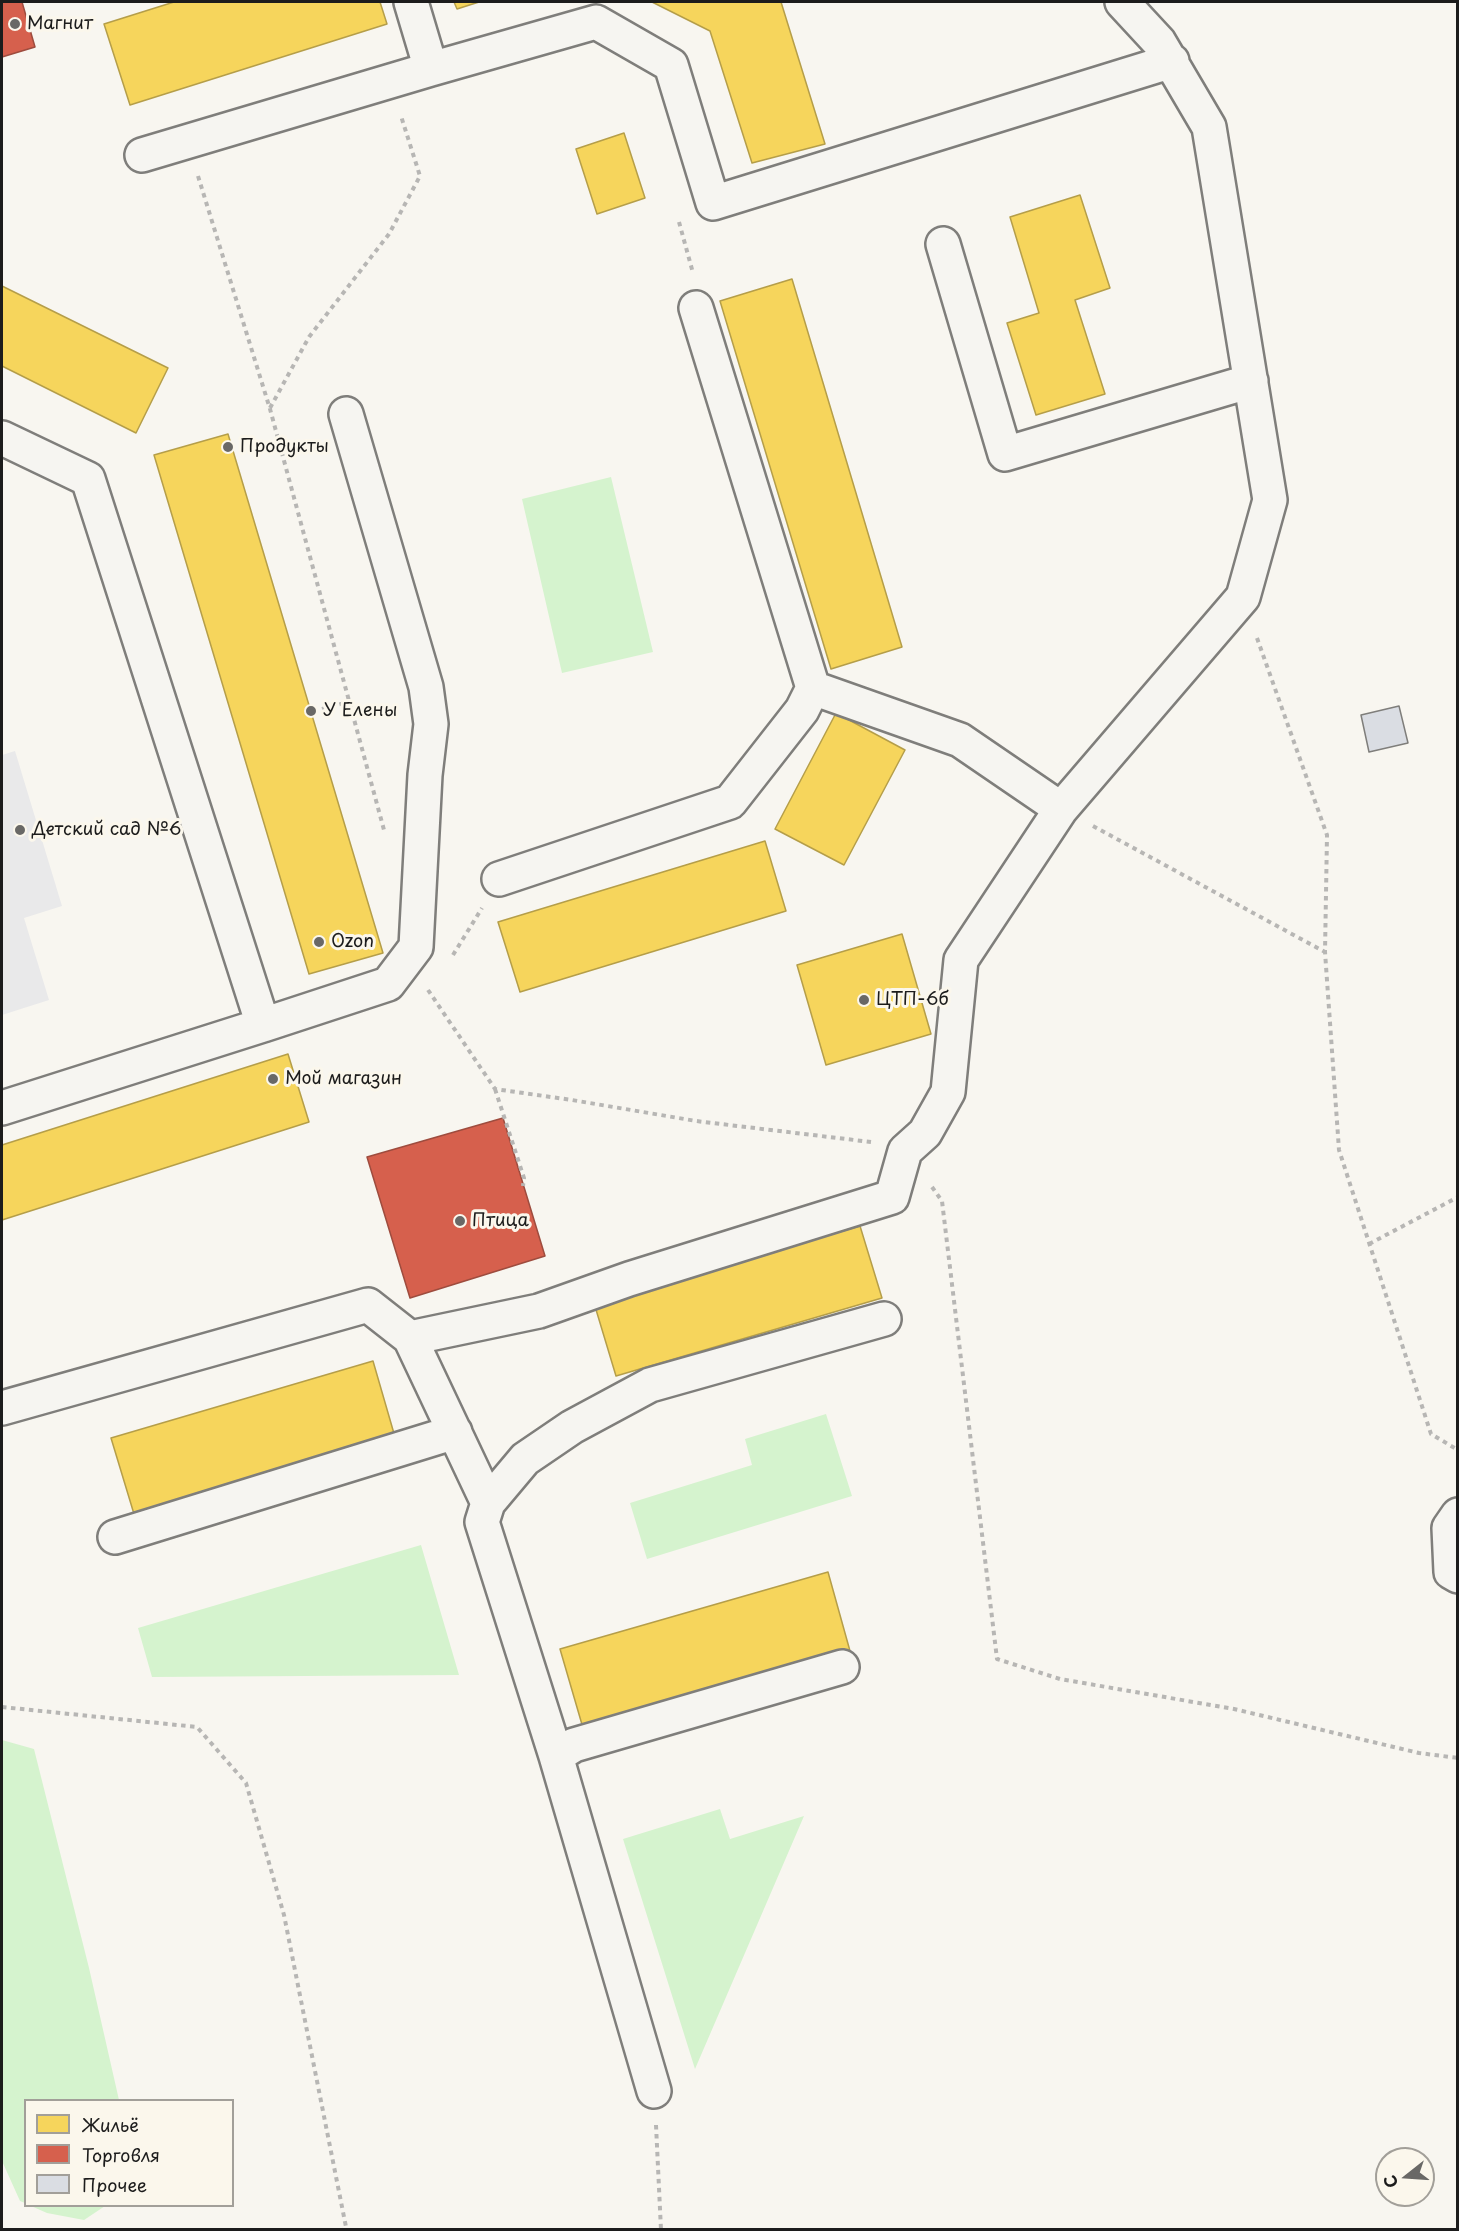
<!DOCTYPE html>
<meta charset="utf-8">
<style>
body{margin:0}
#map{position:relative;width:1459px;height:2231px;overflow:hidden;background:#f8f6f0;font-family:"Playpen Sans",sans-serif}
canvas{display:block}
.frame{position:absolute;inset:0;border:3px solid #1c1c1c;pointer-events:none}
.legend{position:absolute;left:24px;top:2099px;width:210px;height:108px;box-sizing:border-box;background:#fbf7ec;border:2px solid #a29f99;margin:0;padding:8px 10px;list-style:none;font-size:18px;color:#1c1c1c}
.legend li{display:flex;align-items:center;gap:12px;height:30px}
.legend b{width:30px;border:2px solid #a29f99}
.north{position:absolute;left:1375px;top:2147px;width:60px;height:60px;box-sizing:border-box;background:#fbf7ec;border:2px solid #a29f99;border-radius:50%;rotate:253deg;font-size:16px;font-weight:700;line-height:24px;text-align:center;color:#1c1c1c}
.north::after{content:'';display:block;margin:auto;width:21px;height:27px;background:#696866;clip-path:polygon(50% 0,100% 100%,50% 72%,0 100%)}
</style>
<div id="map">
<canvas width="1459" height="2231"></canvas>
<div class="frame"></div>
<ul class="legend">
<li><b style="height:16px;background:#f6d55c"></b>Жильё</li>
<li><b style="height:16px;background:#d6604d"></b>Торговля</li>
<li><b style="height:16px;background:#dadde3"></b>Прочее</li>
</ul>
<div class="north">С</div>
</div>
<script>
const c = document.querySelector('canvas').getContext('2d');
c.lineJoin = 'round';
function fillPath(path, color) { c.fillStyle = color; c.fill(path, 'evenodd'); }
function stroke(path, color, width, dash) { c.strokeStyle = color; c.lineWidth = width; c.lineCap = dash ? 'butt' : 'round'; c.setLineDash(dash || []); c.stroke(path); }
function label(font, color, halo, rows, align = 'center') {
  c.font = font + ' "Playpen Sans",sans-serif'; c.lineWidth = 6; c.setLineDash([]); c.textBaseline = 'middle'; c.strokeStyle = halo; c.fillStyle = color; for (const [text, x, y, turn = 0] of rows) {
    c.save(); c.translate(x, y); c.rotate((+turn || 0) * Math.PI / 180); c.textAlign = isNaN(turn) ? turn : align; if (halo) c.strokeText(text, 0, 0); c.fillText(text, 0, 0); c.restore();
  }
}
const built = new Path2D(`
 M 15,751 L 62,906 L 24,918 L 49,1000 L 2,1015 L 2,755 Z`);
const green = new Path2D(`
 M 611,477 L 653,652 L 562,673 L 522,499 Z
 M 826,1414 L 852,1496 L 647,1559 L 630,1503 L 752,1465 L 745,1439 Z
 M 421,1545 L 459,1675 L 152,1677 L 138,1628 Z
 M 2,1740 L 34,1749 L 89,1968 L 119,2100 L 26,2100 L 25,2203 L 20,2201 L 2,2161 Z
 M 720,1809 L 730,1839 L 804,1816 L 695,2069 L 623,1839 Z
 M 31,2206 L 105,2206 L 84,2220 L 47,2213 Z`);
const homes = new Path2D(`
 M 174,2 L 380,2 L 387,24 L 130,105 L 104,24 Z
 M 454,2 L 479,2 L 457,9 Z
 M 652,2 L 781,2 L 825,144 L 752,163 L 710,31 Z
 M 624,133 L 645,198 L 597,214 L 576,149 Z
 M 1080,195 L 1110,288 L 1075,300 L 1105,394 L 1036,415 L 1007,323 L 1039,313 L 1010,217 Z
 M 792,279 L 902,647 L 831,669 L 720,301 Z
 M 2,286 L 168,368 L 136,433 L 2,366 Z
 M 228,434 L 383,953 L 309,974 L 154,455 Z
 M 836,713 L 905,750 L 844,865 L 775,829 Z
 M 765,841 L 786,911 L 520,992 L 498,922 Z
 M 902,934 L 931,1034 L 826,1065 L 797,965 Z
 M 288,1054 L 309,1122 L 2,1220 L 2,1145 Z
 M 860,1226 L 882,1298 L 616,1376 L 594,1303 Z
 M 373,1361 L 395,1437 L 134,1514 L 111,1438 Z
 M 828,1572 L 850,1651 L 583,1728 L 560,1649 Z`);
const shops = new Path2D(`
 M 2,2 L 22,2 L 35,47 L 2,57 Z
 M 503,1118 L 545,1256 L 410,1298 L 367,1157 Z`);
const building = new Path2D(`
 M 1399,706 L 1408,743 L 1369,752 L 1361,715 Z`);
const path = new Path2D(`
 M 198,176 L 270,409 L 384,830
 M 679,222 L 693,273
 M 270,408 L 309,337 L 389,234 L 420,176 L 401,116
 M 1257,638 L 1327,835 L 1325,952 L 1339,1150 L 1431,1434 L 1458,1450
 M 322,709 L 348,702
 M 1093,826 L 1325,952
 M 453,955 L 482,908
 M 428,990 L 495,1089 L 572,1100 L 696,1121 L 871,1142
 M 495,1089 L 524,1178 L 523,1186
 M 932,1187 L 942,1201 L 997,1659 L 1060,1679 L 1234,1709 L 1419,1753 L 1458,1758
 M 1369,1244 L 1458,1197
 M 2,1707 L 197,1727 L 246,1783 L 284,1915 L 346,2227 L 343,2230
 M 656,2125 L 661,2230`);
const minor = new Path2D(`
 M 411,2 L 431,69
 M 142,155 L 431,69 L 596,22 L 671,65 L 713,203 L 1172,61
 M 943,244 L 1005,454 L 1251,381
 M 696,308 L 813,688
 M 2,438 L 88,479 L 263,1025 L 2,1108
 M 499,879 L 730,802 L 802,710 L 813,688 L 960,740 L 1061,809 L 1243,597 L 1270,500 L 1209,127 L 1159,42 L 1122,2
 M 263,1025 L 388,984 L 416,947 L 425,775 L 431,724 L 426,687 L 346,414
 M 410,1338 L 539,1311 L 629,1279 L 892,1197 L 905,1151 L 925,1133 L 948,1092 L 961,960 L 1061,809
 M 2,1408 L 368,1305 L 410,1338 L 488,1503 L 482,1522 L 556,1756 L 654,2091
 M 488,1503 L 525,1459 L 572,1427 L 650,1385 L 884,1319
 M 1458,1515 L 1449,1528 L 1451,1572 L 1458,1576
 M 115,1537 L 455,1432
 M 556,1756 L 574,1745 L 842,1667`);
const markers = [
 [15,24,6,"#696866"],
 [228,447,6,"#696866"],
 [311,711,6,"#696866"],
 [20,830,6,"#696866"],
 [319,942,6,"#696866"],
 [864,1000,6,"#696866"],
 [273,1079,6,"#696866"],
 [460,1221,6,"#696866"]
];
const poiNames = [
 ["Магнит",27,24],
 ["Продукты",240,447],
 ["У Елены",323,711],
 ["Детский сад №6",32,830],
 ["Ozon",331,942],
 ["ЦТП-6б",876,1000],
 ["Мой магазин",285,1079],
 ["Птица",472,1221]
];
fillPath(built, '#e9e9ea');
fillPath(green, '#d5f3ce');
fillPath(homes, '#f6d55c');
stroke(homes, '#b59e49', 1.5);
fillPath(shops, '#d6604d');
stroke(shops, '#9e4c3e', 1.5);
fillPath(building, '#dadde3');
stroke(building, '#7f7e7b', 1.5);
stroke(minor, '#7f7e7b', 38);
stroke(path, '#b7b6b4', 4, [4.5, 4.5]);
stroke(minor, '#f6f5f1', 33);
for (const [x, y, r, color] of markers) { const dot = new Path2D(); dot.arc(x, y, r, 0, 2 * Math.PI); c.fillStyle = color; c.fill(dot); stroke(dot, '#fbf7ec', 2); }
label('18px', '#1c1c1c', '#fbf7ec', poiNames, 'left');
</script>
